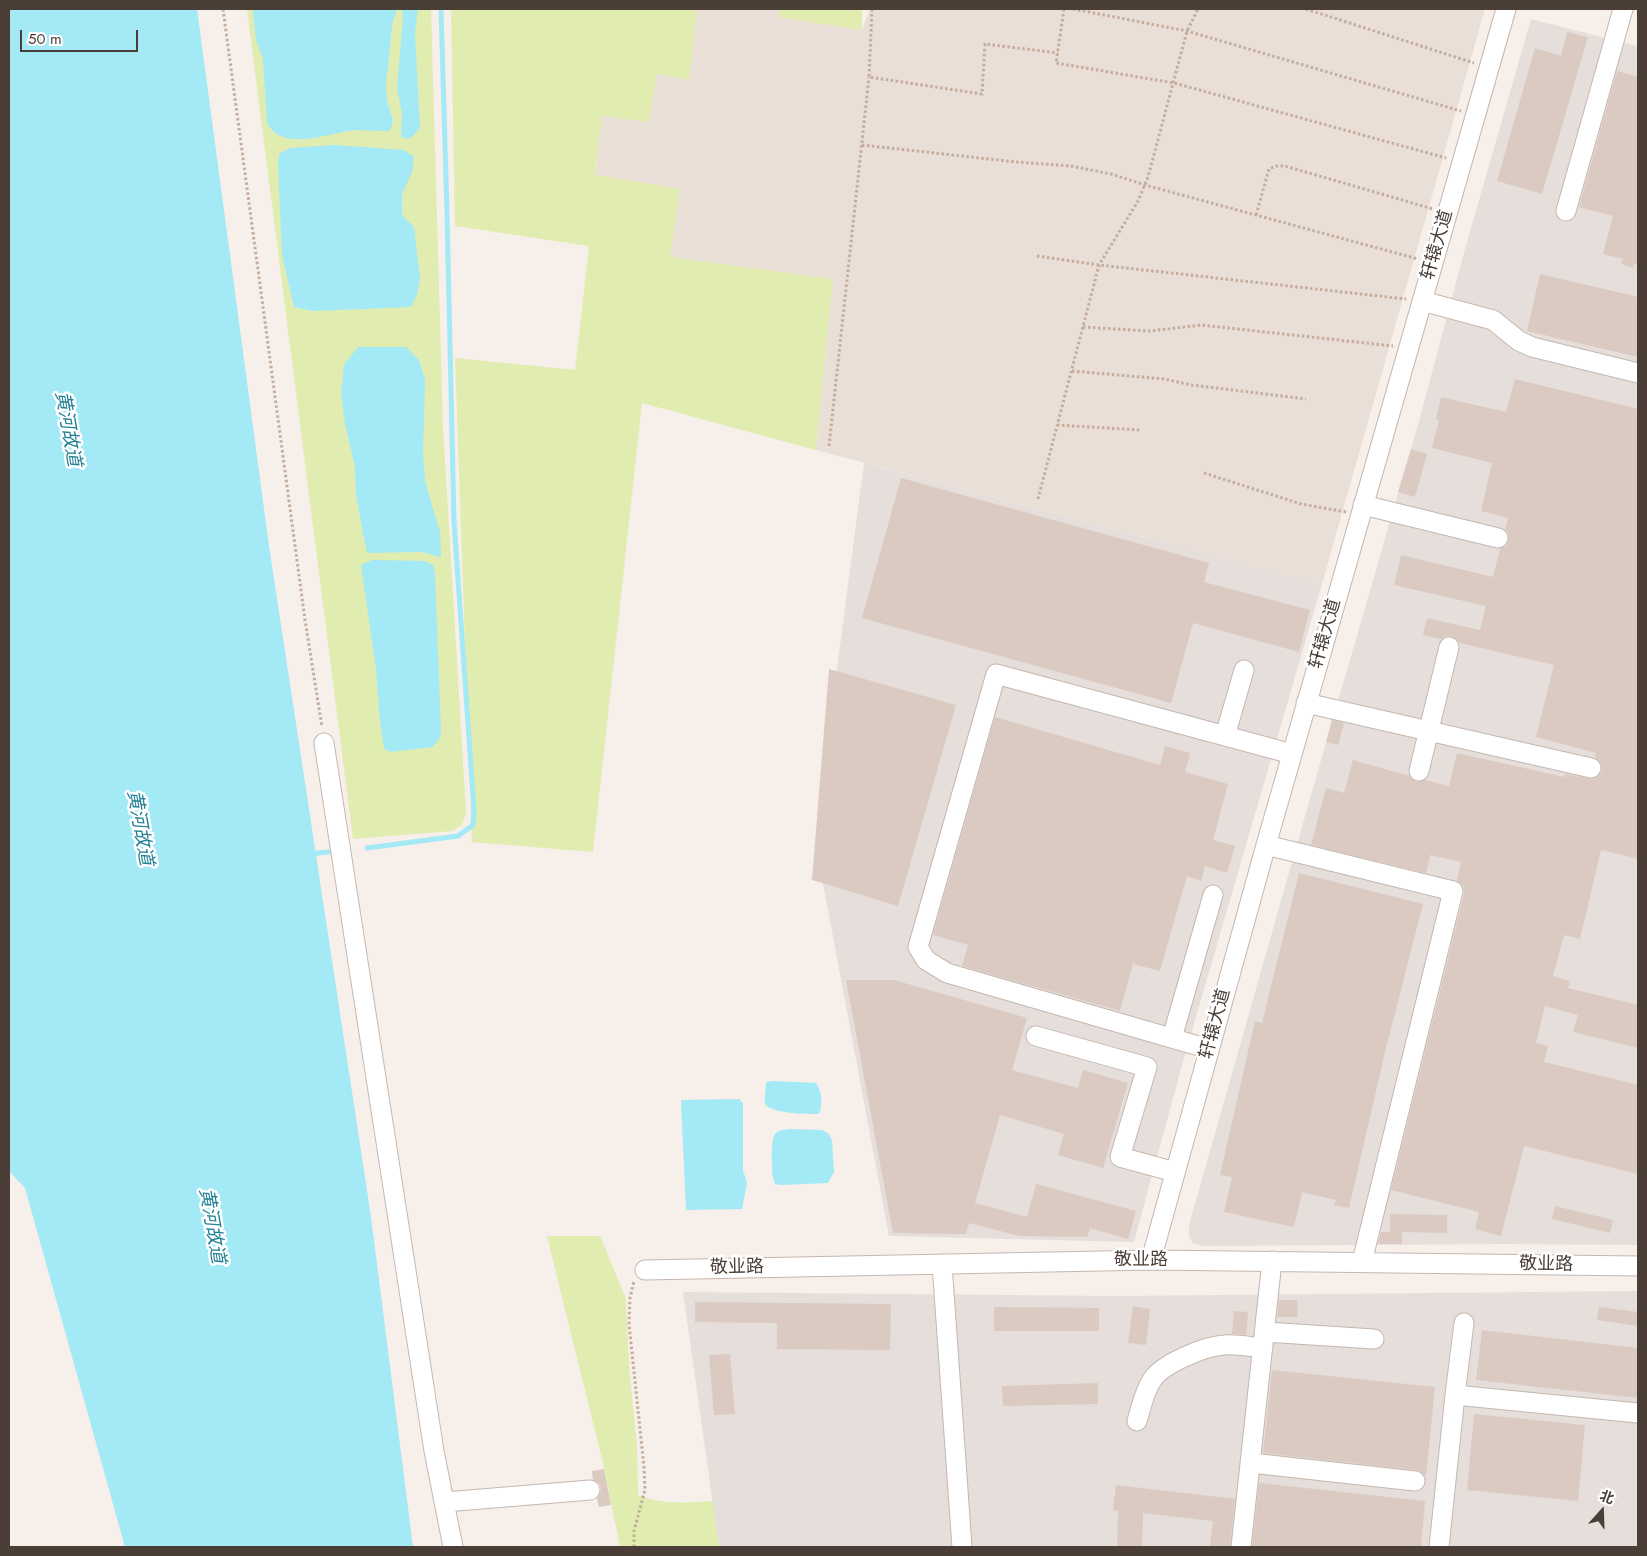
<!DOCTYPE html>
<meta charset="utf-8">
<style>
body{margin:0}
#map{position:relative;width:1647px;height:1556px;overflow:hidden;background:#f6efea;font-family:Jost,"Noto Sans SC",sans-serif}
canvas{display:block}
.frame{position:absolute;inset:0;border:10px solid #4a3e37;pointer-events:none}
.north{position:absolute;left:1577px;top:1486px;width:50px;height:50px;-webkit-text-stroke:4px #fff;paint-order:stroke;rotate:20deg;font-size:14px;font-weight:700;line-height:20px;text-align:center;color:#4a3e37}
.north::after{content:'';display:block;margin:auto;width:18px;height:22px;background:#4a3e37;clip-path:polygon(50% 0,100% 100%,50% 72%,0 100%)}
.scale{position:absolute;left:20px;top:30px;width:118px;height:22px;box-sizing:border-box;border:2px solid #4a3e37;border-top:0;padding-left:6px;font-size:15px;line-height:18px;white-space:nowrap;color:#4a3e37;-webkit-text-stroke:4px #fff;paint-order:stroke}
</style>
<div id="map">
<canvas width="1647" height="1556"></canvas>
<div class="frame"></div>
<div class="north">北</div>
<div class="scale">50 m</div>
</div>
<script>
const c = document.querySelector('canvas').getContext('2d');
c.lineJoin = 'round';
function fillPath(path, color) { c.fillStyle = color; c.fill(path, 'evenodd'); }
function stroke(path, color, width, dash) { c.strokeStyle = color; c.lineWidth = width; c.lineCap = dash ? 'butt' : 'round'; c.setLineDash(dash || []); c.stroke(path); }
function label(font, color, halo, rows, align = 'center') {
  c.font = font + ' Jost,"Noto Sans SC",sans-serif'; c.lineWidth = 5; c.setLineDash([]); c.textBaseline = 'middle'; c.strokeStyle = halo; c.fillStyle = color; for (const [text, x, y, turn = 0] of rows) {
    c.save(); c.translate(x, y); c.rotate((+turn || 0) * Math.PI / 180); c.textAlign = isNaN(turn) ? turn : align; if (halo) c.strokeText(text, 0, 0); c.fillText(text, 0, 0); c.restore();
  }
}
const residential = new Path2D(`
 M 697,9 L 780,9 L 779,17 L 862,30 L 870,9 L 1485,9 L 1322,584 L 816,450 L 833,279 L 670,257 L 595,176 L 602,116 L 649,122 L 657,74 L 689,79 Z`);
const industrial = new Path2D(`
 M 1531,19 L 1638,46 L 1638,1245 L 1504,1244 L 1202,1246 L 1193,1243 L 1189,1237 L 1189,1225 L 1315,781 L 1419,421 L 1465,249 Z
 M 864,463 L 1322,584 L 1184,1058 L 1134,1242 L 889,1236 L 820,867 L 837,669 Z
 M 1638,1291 L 1638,1547 L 719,1547 L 683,1292 L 1117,1296 Z`);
const green = new Path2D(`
 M 247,9 L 431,9 L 443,429 L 466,812 L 462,825 L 452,831 L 353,839 Z
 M 451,9 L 697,9 L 689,80 L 657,74 L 649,122 L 602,116 L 595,175 L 680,189 L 670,257 L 833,279 L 816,450 L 642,403 L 593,852 L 472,842 L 455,358 L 575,370 L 589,246 L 455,226 Z
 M 780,9 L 862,9 L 862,30 L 779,17 Z
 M 547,1236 L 600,1236 L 626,1299 L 629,1366 L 637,1446 L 638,1495 C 663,1505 687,1503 713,1501 L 719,1547 L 620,1547 L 603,1463 Z`);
const water = new Path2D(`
 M 9,9 L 197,9 L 269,546 L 371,1217 L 413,1547 L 125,1547 L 25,1188 L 9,1171 Z
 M 254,9 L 397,9 L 392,25 L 386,85 L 387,102 L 393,120 L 390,131 C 378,131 366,130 354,130 C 329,133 283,153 267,123 L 263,59 L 256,40 L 253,11 Z
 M 402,9 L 418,9 L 415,33 L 420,128 L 413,136 L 407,139 L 401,137 L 402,113 L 397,88 L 403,19 Z
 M 334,145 L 404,150 L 414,157 L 412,172 L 402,194 L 402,215 L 414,227 L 420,278 L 417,295 L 411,307 L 313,311 L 294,307 L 282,255 L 278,165 L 279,154 L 290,148 Z
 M 358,347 L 406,347 L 419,360 L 425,380 L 423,452 L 425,481 L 440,532 L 441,557 L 421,552 L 367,553 L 356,496 L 355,467 L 345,424 L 341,394 L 344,365 Z
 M 372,560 L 424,561 L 433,565 L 435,573 L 441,732 L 439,740 L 432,747 L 390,752 L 384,748 L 380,721 L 376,669 L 361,565 Z
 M 773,1081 L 816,1083 C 822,1092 823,1104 819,1114 C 809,1114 768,1114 765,1103 C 764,1097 766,1088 766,1082 Z
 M 739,1099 L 743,1103 L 743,1170 L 747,1183 L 742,1209 L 686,1210 L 681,1100 Z
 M 789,1129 L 822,1130 L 828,1133 L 832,1140 L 834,1172 L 828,1183 L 780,1185 L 775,1184 L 773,1178 C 772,1169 770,1141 775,1134 C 778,1130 784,1130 789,1129 Z`);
const stream = new Path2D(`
 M 367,848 L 458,836 L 473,825 L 474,810 L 454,521 L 447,213 L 441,9
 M 309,854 L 338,851`);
const building = new Path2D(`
 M 1567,32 L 1588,37 L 1542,194 L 1497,181 L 1535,48 L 1561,56 Z
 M 1617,71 L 1638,77 L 1638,265 L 1634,264 L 1633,268 L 1621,264 L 1623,259 L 1603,254 L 1613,216 L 1579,207 Z
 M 1540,274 L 1638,297 L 1638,357 L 1527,331 Z
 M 1515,379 L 1638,409 L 1638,859 L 1601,850 L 1580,939 L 1564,935 L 1553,976 L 1570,981 L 1568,988 L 1638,1005 L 1638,1048 L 1573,1032 L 1578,1015 L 1545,1006 L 1536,1043 L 1548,1046 L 1544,1062 L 1638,1085 L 1638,1174 L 1524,1146 L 1501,1236 L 1475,1229 L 1479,1212 L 1391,1190 L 1464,894 L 1464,887 L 1457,881 L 1461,862 L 1430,855 L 1426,873 L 1311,845 L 1326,788 L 1344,793 L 1353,760 L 1409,776 L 1416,782 L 1425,780 L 1449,786 L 1457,753 L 1564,777 L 1565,774 L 1594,779 L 1599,776 L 1602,771 L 1602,764 L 1595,758 L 1596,753 L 1536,737 L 1554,665 L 1460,643 L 1456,639 L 1451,636 L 1445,636 L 1441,639 L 1423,635 L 1427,618 L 1480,630 L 1486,606 L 1394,585 L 1401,555 L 1493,577 L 1500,549 L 1506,546 L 1509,540 L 1509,534 L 1505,529 L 1508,518 L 1481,511 L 1492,463 L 1432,448 L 1439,420 L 1436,419 L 1441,397 L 1506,412 Z
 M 1411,449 L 1427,454 L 1415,497 L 1398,492 Z
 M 901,478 L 1209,563 L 1204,582 L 1310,610 L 1299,652 L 1193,623 L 1171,703 L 862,618 Z
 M 829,669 L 956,705 L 898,906 L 812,880 Z
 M 995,717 L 1160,765 L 1165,746 L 1190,753 L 1185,772 L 1228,784 L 1213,840 L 1235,846 L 1227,873 L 1205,866 L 1201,881 L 1187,876 L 1160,971 L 1133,964 L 1120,1011 L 962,966 L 968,945 L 933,935 Z
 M 1332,720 L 1344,723 L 1338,745 L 1326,742 Z
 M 1299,873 L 1423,904 L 1385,1052 L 1349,1208 L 1334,1205 L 1336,1200 L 1302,1192 L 1294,1227 L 1224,1212 L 1232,1177 L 1220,1175 L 1255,1021 L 1262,1023 Z
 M 846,980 L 894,980 L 1027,1018 L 1012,1070 L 1078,1088 L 1083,1070 L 1128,1083 L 1103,1168 L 1058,1155 L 1064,1134 L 1000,1115 L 975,1203 L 1027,1217 L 1036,1184 L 1136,1211 L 1128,1239 L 1090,1228 L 1087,1237 L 1020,1236 L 969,1223 L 966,1234 L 893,1233 Z
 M 1555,1206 L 1613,1220 L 1610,1233 L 1552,1219 Z
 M 1390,1214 L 1447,1215 L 1447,1233 L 1402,1232 L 1402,1244 L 1378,1244 L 1381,1232 L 1390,1232 Z
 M 1279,1300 L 1297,1300 L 1298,1317 L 1277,1317 Z
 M 695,1302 L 891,1304 L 890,1350 L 777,1349 L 777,1323 L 695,1322 Z
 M 1133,1306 L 1150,1309 L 1146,1345 L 1128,1343 Z
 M 994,1307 L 1099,1308 L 1099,1331 L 994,1331 Z
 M 1599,1307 L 1638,1312 L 1638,1326 L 1597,1320 Z
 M 1234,1311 L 1248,1312 L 1246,1335 L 1232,1334 Z
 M 1482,1330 L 1638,1348 L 1638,1398 L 1476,1380 Z
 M 730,1354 L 735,1414 L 714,1415 L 709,1355 Z
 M 1272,1370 L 1435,1387 L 1426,1476 L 1416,1470 L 1263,1453 Z
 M 1098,1383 L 1098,1404 L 1003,1406 L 1002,1386 Z
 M 1474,1414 L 1585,1425 L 1578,1501 L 1467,1490 Z
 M 604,1469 L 611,1505 L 599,1507 L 597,1498 L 600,1494 L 601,1489 L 599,1483 L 593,1480 L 592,1471 Z
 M 1259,1483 L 1425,1501 L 1421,1547 L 1252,1547 Z
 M 1116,1485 L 1235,1499 L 1230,1547 L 1210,1547 L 1213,1521 L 1143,1513 L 1142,1547 L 1117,1547 L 1118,1511 L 1113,1510 Z`);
const path = new Path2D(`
 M 223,9 L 305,620 L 322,727
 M 872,9 L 869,77 L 982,94 L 985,44 L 1058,53
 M 1064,9 L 1056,63 L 1174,83 L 1446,158
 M 1073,9 L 1187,31 L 1461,111
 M 1306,9 L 1474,63
 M 862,145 L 1016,162 L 1071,166 L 1111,174 L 1145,185 L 1418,259
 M 1256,215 L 1269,169 L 1276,166 L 1285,166 L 1433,209
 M 1037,256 L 1099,265 L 1406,299
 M 1083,327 L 1150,331 L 1201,325 L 1393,346
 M 1072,371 L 1164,379 L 1192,385 L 1306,399
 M 1057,425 L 1141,430
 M 829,446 L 869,77
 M 1204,473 L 1301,504 L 1346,512
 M 1038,499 L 1099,265 L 1138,201 L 1148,177 L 1187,31 L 1198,9
 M 634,1547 L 634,1531 L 645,1490 L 644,1467 L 629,1324 L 630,1298 L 634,1281`);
const minor = new Path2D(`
 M 1566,211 L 1623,9
 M 1422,301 L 1493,320 L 1519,341 L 1532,347 L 1638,373
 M 1363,505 L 1498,538
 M 1306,703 L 1591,768
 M 1225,736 L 1244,670
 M 324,743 L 434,1451 L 453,1547
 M 1419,771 L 1449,647
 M 1266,845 L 1453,891 L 1362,1262
 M 1036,1036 L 1147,1067 L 1120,1157 L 1175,1172
 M 1172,1038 L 1213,895
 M 1209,1049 L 947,973 L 926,960 L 918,947 L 996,674 L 1292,754
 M 1151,1260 L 1266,845 L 1506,9
 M 942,1264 L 962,1547
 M 645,1270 L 1151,1260 L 1638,1266
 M 1265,1332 L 1374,1339
 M 1455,1395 L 1464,1323
 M 1137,1421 C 1141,1408 1144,1392 1152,1380 C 1162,1364 1205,1346 1224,1345 C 1237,1344 1251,1347 1263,1348
 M 1251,1463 L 1415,1481
 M 445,1502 L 590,1490
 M 1241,1547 L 1272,1261
 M 1439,1547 L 1455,1395 L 1638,1413`);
const streetNames = [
 ["轩辕大道",1438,245,-74],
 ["轩辕大道",1326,634,-74],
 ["轩辕大道",1216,1024,-75],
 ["敬业路",1141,1261],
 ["敬业路",1546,1265,1],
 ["敬业路",737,1268,-1]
];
const waterNames = [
 ["黄河故道",67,429,80],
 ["黄河故道",139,828,80],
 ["黄河故道",211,1226,80]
];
fillPath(residential, '#eadfd7');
fillPath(industrial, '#e5dedb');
fillPath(green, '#e1ecb0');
fillPath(water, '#a3e9f6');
stroke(stream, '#a3e9f6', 5);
fillPath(building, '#dbcac1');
stroke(minor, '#c5b7ae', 21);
stroke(path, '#c5ac9b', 3, [2.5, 2.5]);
stroke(minor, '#fff', 19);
label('18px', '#4a3e37', '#fff', streetNames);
label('italic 19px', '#228194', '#fff', waterNames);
</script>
